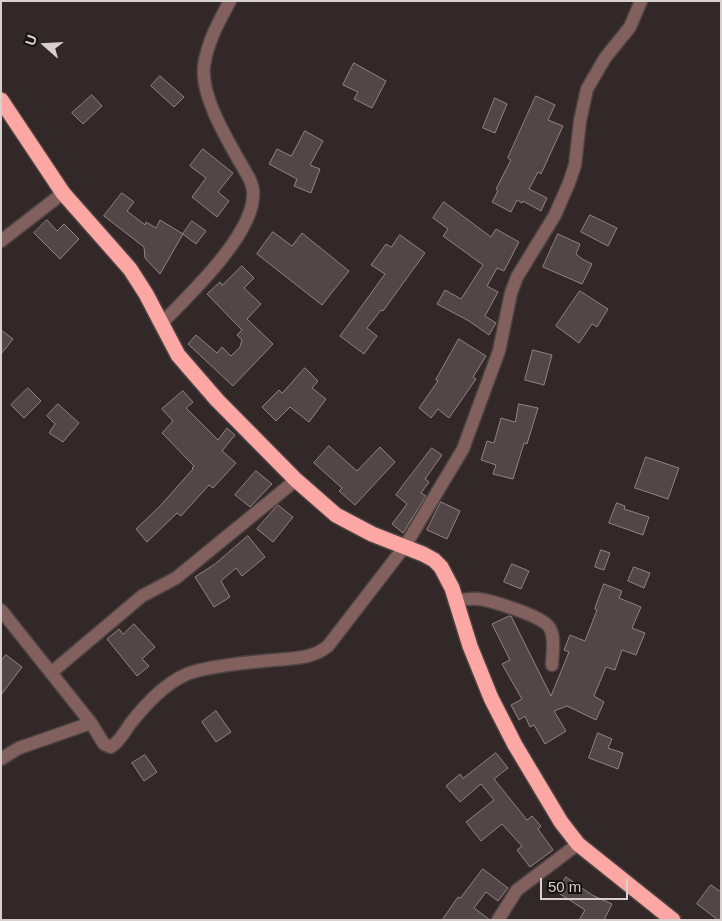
<!DOCTYPE html>
<style>
body{margin:0}
#map{position:relative;width:722px;height:921px;overflow:hidden;background:#322827;font-family:Helvetica,sans-serif}
canvas{display:block}
.frame{position:absolute;inset:0;border:2px solid #d7d0cf;pointer-events:none}
.north{position:absolute;left:20px;top:20px;width:50px;height:50px;-webkit-text-stroke:4px #161211;paint-order:stroke;rotate:289deg;font-size:14px;font-weight:700;line-height:20px;text-align:center;color:#d7d0cf}
.north::after{content:'';display:block;margin:auto;width:18px;height:22px;background:#d7d0cf;clip-path:polygon(50% 0,100% 100%,50% 72%,0 100%)}
.scale{position:absolute;left:540px;top:878px;width:88px;height:22px;box-sizing:border-box;border:2px solid #d7d0cf;border-top:0;padding-left:6px;font-size:15px;line-height:18px;white-space:nowrap;color:#d7d0cf;-webkit-text-stroke:4px #161211;paint-order:stroke}
</style>
<div id="map">
<canvas width="722" height="921"></canvas>
<div class="frame"></div>
<div class="north">U</div>
<div class="scale">50 m</div>
</div>
<script>
const c = document.querySelector('canvas').getContext('2d');
c.lineJoin = 'round';
function fillPath(path, color) { c.fillStyle = color; c.fill(path, 'evenodd'); }
function stroke(path, color, width, dash) { c.strokeStyle = color; c.lineWidth = width; c.lineCap = dash ? 'butt' : 'round'; c.setLineDash(dash || []); c.stroke(path); }
const building = new Path2D(`
 M 354,63 L 386,81 L 372,108 L 354,99 L 358,92 L 343,85 Z
 M 160,76 L 184,97 L 174,107 L 151,86 Z
 M 92,95 L 102,106 L 83,124 L 72,113 Z
 M 536,96 L 555,105 L 548,120 L 563,126 L 541,174 L 538,172 L 529,189 L 547,198 L 541,211 L 523,201 L 522,203 L 517,200 L 511,212 L 492,202 L 498,191 L 496,189 L 511,160 L 508,158 Z
 M 495,98 L 507,104 L 495,133 L 483,128 Z
 M 305,131 L 323,141 L 310,165 L 320,169 L 311,193 L 294,186 L 297,179 L 269,164 L 277,149 L 291,156 Z
 M 203,149 L 233,173 L 218,192 L 229,201 L 217,217 L 192,197 L 206,178 L 190,166 Z
 M 122,193 L 134,202 L 127,211 L 145,225 L 146,222 L 156,228 L 160,220 L 183,234 L 160,274 L 145,258 L 144,247 L 104,216 Z
 M 444,202 L 491,237 L 496,229 L 519,242 L 504,271 L 497,268 L 487,286 L 498,292 L 485,316 L 496,323 L 489,335 L 469,321 L 437,304 L 445,290 L 461,299 L 483,265 L 443,236 L 448,229 L 433,218 Z
 M 590,215 L 617,228 L 608,246 L 581,232 Z
 M 47,220 L 57,231 L 64,224 L 79,239 L 60,259 L 34,233 Z
 M 192,221 L 206,231 L 196,244 L 183,234 Z
 M 273,232 L 292,246 L 302,233 L 349,271 L 322,305 L 257,254 Z
 M 558,234 L 580,244 L 576,254 L 582,259 L 592,264 L 582,284 L 543,267 Z
 M 400,235 L 425,253 L 383,311 L 381,310 L 367,328 L 377,336 L 364,354 L 340,336 L 385,274 L 371,265 L 386,244 L 391,247 Z
 M 242,266 L 254,278 L 244,288 L 261,304 L 247,319 L 273,344 L 233,386 L 188,344 L 196,335 L 217,353 L 222,347 L 231,356 L 240,347 L 242,340 L 237,335 L 242,330 L 207,294 L 220,282 L 222,285 Z
 M 580,291 L 608,309 L 597,327 L 592,324 L 579,343 L 556,326 Z
 M 1,330 L 13,339 L 1,354 Z
 M 459,339 L 486,356 L 473,377 L 476,379 L 449,418 L 438,409 L 431,418 L 419,408 L 438,381 L 436,380 Z
 M 533,350 L 552,355 L 544,385 L 525,380 Z
 M 305,368 L 318,381 L 312,388 L 326,399 L 309,422 L 290,407 L 276,421 L 262,407 L 279,390 L 282,393 Z
 M 28,388 L 41,401 L 24,418 L 11,405 Z
 M 183,391 L 193,402 L 186,408 L 218,440 L 227,428 L 235,435 L 222,451 L 236,463 L 213,488 L 209,485 L 181,516 L 177,513 L 147,542 L 136,529 L 160,506 L 193,469 L 192,468 L 194,466 L 162,433 L 173,421 L 162,409 Z
 M 58,404 L 79,423 L 63,442 L 49,433 L 55,424 L 47,416 Z
 M 519,404 L 538,408 L 527,444 L 524,443 L 513,479 L 493,474 L 496,465 L 481,460 L 487,441 L 494,443 L 501,418 L 515,422 Z
 M 329,446 L 357,471 L 380,447 L 395,462 L 355,505 L 339,491 L 342,488 L 314,463 Z
 M 432,448 L 442,455 L 425,479 L 429,482 L 421,493 L 426,496 L 403,533 L 392,524 L 407,504 L 396,495 Z
 M 646,457 L 679,468 L 668,499 L 635,488 Z
 M 256,471 L 272,484 L 250,507 L 235,495 Z
 M 441,502 L 460,511 L 447,539 L 427,530 Z
 M 617,503 L 625,506 L 624,509 L 649,517 L 643,535 L 609,523 Z
 M 278,505 L 293,517 L 273,542 L 257,529 Z
 M 248,536 L 265,557 L 242,576 L 236,568 L 221,581 L 230,597 L 214,607 L 195,577 L 215,564 Z
 M 601,550 L 610,553 L 604,570 L 595,567 Z
 M 512,564 L 529,571 L 521,589 L 504,582 Z
 M 634,567 L 650,573 L 644,588 L 628,581 Z
 M 604,584 L 622,591 L 619,598 L 641,607 L 632,628 L 645,633 L 636,655 L 622,650 L 615,670 L 606,667 L 594,696 L 604,702 L 596,720 L 567,706 L 554,711 L 566,731 L 545,744 L 534,725 L 530,727 L 525,716 L 519,720 L 511,705 L 522,699 L 502,664 L 510,660 L 492,624 L 509,616 L 511,616 L 551,696 L 569,652 L 564,650 L 570,635 L 585,641 L 597,610 L 595,609 Z
 M 134,624 L 155,647 L 142,659 L 149,666 L 137,676 L 107,639 L 119,629 L 123,634 Z
 M 6,655 L 22,667 L 1,695 L 1,661 Z
 M 216,711 L 231,732 L 216,742 L 202,722 Z
 M 598,733 L 612,739 L 608,748 L 623,753 L 618,769 L 589,758 Z
 M 496,753 L 508,768 L 494,779 L 527,820 L 532,816 L 541,826 L 538,829 L 553,850 L 530,867 L 517,850 L 522,846 L 502,824 L 481,841 L 466,822 L 494,800 L 481,784 L 460,802 L 446,786 L 460,774 L 463,778 Z
 M 145,755 L 157,772 L 144,781 L 132,763 Z
 M 483,869 L 508,888 L 498,901 L 486,892 L 474,908 L 490,920 L 442,920 L 458,897 L 460,898 Z
 M 566,877 L 592,895 L 612,904 L 604,920 L 579,920 L 585,910 L 557,892 Z
 M 711,885 L 721,892 L 721,920 L 718,920 L 697,904 Z`);
const minor = new Path2D(`
 M 1,241 L 63,193
 M 161,324 C 188,296 257,232 253,191 C 253,187 251,183 250,180 C 234,150 200,100 204,66 C 207,43 219,21 230,1
 M 456,601 C 464,599 471,598 479,599 C 493,601 542,616 549,627 C 556,636 552,654 552,665
 M 1,610 L 91,723 L 104,744 L 111,747 C 119,742 125,732 130,724 C 146,704 164,684 187,674 C 207,666 251,662 274,660 C 294,658 312,659 328,646 L 405,546 L 463,449 L 499,351 L 511,293 L 517,277 L 555,215 L 569,183 L 575,165 L 580,121 L 587,89 L 605,58 L 630,27 L 641,1
 M 52,672 L 142,596 L 176,578 L 296,480
 M 1,759 L 19,748 L 91,723
 M 498,920 L 517,890 L 578,844`);
const highway = new Path2D(`
 M 1,100 L 63,193 L 130,269 L 146,294 L 178,355 L 217,400 L 296,480 L 336,515 L 372,534 L 423,554 L 434,560 L 441,567 L 452,588 L 470,646 L 491,698 L 515,745 L 561,822 L 578,844 L 673,920`);
fillPath(building, '#524746');
stroke(building, '#918483', 1);
stroke(minor, '#4c4342', 15);
stroke(highway, '#4c4342', 18);
stroke(minor, '#82605e', 12);
stroke(highway, '#fda7a4', 15);
</script>
